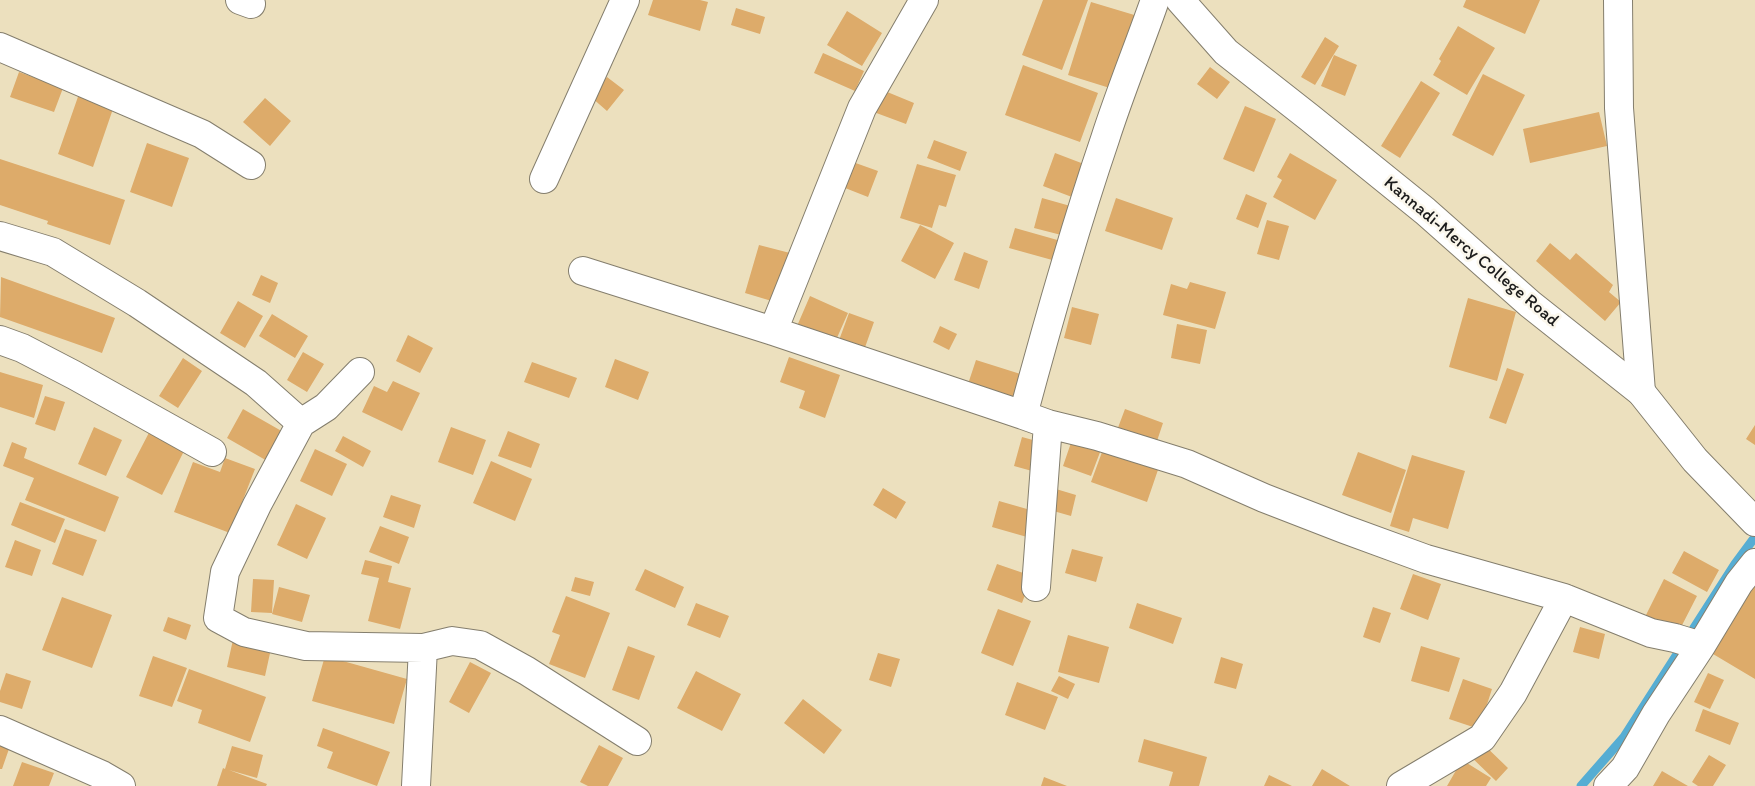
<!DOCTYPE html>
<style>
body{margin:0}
canvas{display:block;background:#ece0be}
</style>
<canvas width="1755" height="786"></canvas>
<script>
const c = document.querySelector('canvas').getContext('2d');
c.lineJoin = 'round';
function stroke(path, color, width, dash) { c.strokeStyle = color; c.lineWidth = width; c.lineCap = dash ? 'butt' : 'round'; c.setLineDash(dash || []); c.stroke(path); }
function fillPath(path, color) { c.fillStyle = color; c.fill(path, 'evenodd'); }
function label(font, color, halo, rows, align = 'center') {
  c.font = font + ' Itim,sans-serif'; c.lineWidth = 5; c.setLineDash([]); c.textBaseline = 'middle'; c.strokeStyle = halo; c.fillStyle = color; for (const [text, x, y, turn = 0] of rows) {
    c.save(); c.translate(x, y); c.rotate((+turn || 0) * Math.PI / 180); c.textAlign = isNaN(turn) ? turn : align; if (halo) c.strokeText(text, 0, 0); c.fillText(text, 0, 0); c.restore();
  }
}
const stream = new Path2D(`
 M 1581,786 L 1624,737 L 1735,564 L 1755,537`);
const building = new Path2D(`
 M 653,0 L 700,0 L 708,2 L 700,31 L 648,15 Z
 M 1043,0 L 1088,0 L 1062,70 L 1022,55 Z
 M 1466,0 L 1540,0 L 1525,34 L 1463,7 Z
 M 1091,2 L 1141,17 L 1113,89 L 1068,75 Z
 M 736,8 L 765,17 L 760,34 L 731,25 Z
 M 847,11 L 882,33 L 862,66 L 827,45 Z
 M 1458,26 L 1495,48 L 1467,95 L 1433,75 L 1441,61 L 1439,59 Z
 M 1325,37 L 1339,46 L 1315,85 L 1301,77 Z
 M 823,53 L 864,71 L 855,91 L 814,73 Z
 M 1334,55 L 1357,65 L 1345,96 L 1321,86 Z
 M 1023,65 L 1098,93 L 1080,142 L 1005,115 Z
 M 1210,67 L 1230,82 L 1217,99 L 1197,84 Z
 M 19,72 L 63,88 L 54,112 L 10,97 Z
 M 1483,74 L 1525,95 L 1493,156 L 1452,135 Z
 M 607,77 L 624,90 L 607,111 L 591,97 Z
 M 1421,81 L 1440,93 L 1400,158 L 1381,146 Z
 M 880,89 L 914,103 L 906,124 L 871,111 Z
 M 80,91 L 115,103 L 93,167 L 58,154 Z
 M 265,98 L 291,121 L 270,146 L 243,122 Z
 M 1245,106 L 1276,119 L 1254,172 L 1223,159 Z
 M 1599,112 L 1607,146 L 1530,163 L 1523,129 Z
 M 934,140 L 967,152 L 960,171 L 927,158 Z
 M 147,143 L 189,158 L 172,207 L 130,192 Z
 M 1055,153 L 1097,169 L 1085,202 L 1043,186 Z
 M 1290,153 L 1337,180 L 1315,220 L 1273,197 L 1282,180 L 1277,177 Z
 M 0,159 L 125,200 L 110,245 L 47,224 L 48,221 L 0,205 Z
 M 850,161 L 878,171 L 868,197 L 840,186 Z
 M 917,164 L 956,175 L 946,207 L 939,205 L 932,228 L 900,218 Z
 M 1246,194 L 1267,203 L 1258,228 L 1236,219 Z
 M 1042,198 L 1081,209 L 1073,238 L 1034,228 Z
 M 1116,198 L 1173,218 L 1162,250 L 1105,231 Z
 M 1267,220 L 1289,226 L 1279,260 L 1257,254 Z
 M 920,225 L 954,243 L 935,279 L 901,261 Z
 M 1015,228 L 1068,243 L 1063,263 L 1009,248 Z
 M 1550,243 L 1570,260 L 1576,253 L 1613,285 L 1609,292 L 1621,302 L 1605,321 L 1536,261 Z
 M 759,245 L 790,253 L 775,302 L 745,293 Z
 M 964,252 L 988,261 L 979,289 L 954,280 Z
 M 261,275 L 278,283 L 270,303 L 252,295 Z
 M 1,277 L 115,318 L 102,353 L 0,317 Z
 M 1190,282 L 1226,292 L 1215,329 L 1163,315 L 1171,284 L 1187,289 Z
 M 810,296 L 848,313 L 832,349 L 794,333 Z
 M 1468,298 L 1516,312 L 1497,381 L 1449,367 Z
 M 238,301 L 263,316 L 245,348 L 220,333 Z
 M 1072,307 L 1099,314 L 1091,345 L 1064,338 Z
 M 849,313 L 874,322 L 863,353 L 838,343 Z
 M 272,314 L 308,336 L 295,358 L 259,336 Z
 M 1177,324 L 1207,330 L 1200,364 L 1171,358 Z
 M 940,326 L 957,334 L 949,350 L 933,342 Z
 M 408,335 L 433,348 L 420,373 L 396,361 Z
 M 303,352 L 324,364 L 307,392 L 287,380 Z
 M 789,357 L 840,375 L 825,418 L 799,408 L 805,391 L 780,382 Z
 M 183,358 L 202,371 L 178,408 L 159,396 Z
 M 615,359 L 649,372 L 638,400 L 605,387 Z
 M 976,360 L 1030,377 L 1022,401 L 968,384 Z
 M 532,362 L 577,378 L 569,398 L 524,382 Z
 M 1507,368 L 1524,374 L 1506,424 L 1489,418 Z
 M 0,372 L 43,385 L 34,418 L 0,407 Z
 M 393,381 L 420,393 L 402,431 L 362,412 L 374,386 L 387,392 Z
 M 45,396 L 65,402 L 55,431 L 35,424 Z
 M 243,409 L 285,433 L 269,462 L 227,438 Z
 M 1125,409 L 1163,423 L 1155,447 L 1116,433 Z
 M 154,423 L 189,441 L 162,495 L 126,477 Z
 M 1755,425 L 1755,445 L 1746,439 Z
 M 94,427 L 122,440 L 106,476 L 78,464 Z
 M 451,427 L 486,440 L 473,475 L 438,462 Z
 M 508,431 L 540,444 L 531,468 L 498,456 Z
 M 343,436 L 371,451 L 363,467 L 335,451 Z
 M 1022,437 L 1040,442 L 1032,471 L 1014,466 Z
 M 1073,437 L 1102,447 L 1091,476 L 1063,466 Z
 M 12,442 L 27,448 L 24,458 L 119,497 L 105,532 L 25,500 L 34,478 L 3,466 Z
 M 1105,444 L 1160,464 L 1147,502 L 1091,482 Z
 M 315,449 L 347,464 L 332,496 L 300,481 Z
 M 1358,452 L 1406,470 L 1391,513 L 1342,495 Z
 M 1412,455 L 1465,471 L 1448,529 L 1413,518 L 1409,532 L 1390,526 Z
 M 225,458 L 255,469 L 230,533 L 174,512 L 193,462 L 220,472 Z
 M 491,461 L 532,479 L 515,521 L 473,503 Z
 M 883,488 L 906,502 L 896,519 L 873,505 Z
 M 1056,489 L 1076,495 L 1071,516 L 1050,510 Z
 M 391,495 L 421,505 L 414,528 L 383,517 Z
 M 999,501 L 1034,511 L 1027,537 L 992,527 Z
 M 20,502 L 65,519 L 55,543 L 11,525 Z
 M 296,504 L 326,518 L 307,559 L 277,545 Z
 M 380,526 L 409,537 L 399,564 L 369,552 Z
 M 65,529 L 97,540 L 83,576 L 52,564 Z
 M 15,540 L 41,550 L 32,576 L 5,567 Z
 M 1072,549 L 1103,557 L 1096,582 L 1065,573 Z
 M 1684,551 L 1719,570 L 1707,592 L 1672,573 Z
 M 365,560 L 392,566 L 388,582 L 411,588 L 400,629 L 368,621 L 379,578 L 361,574 Z
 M 997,564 L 1032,576 L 1022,603 L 987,590 Z
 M 645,569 L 684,587 L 675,608 L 635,590 Z
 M 1413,574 L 1441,584 L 1428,620 L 1400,609 Z
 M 575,577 L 594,582 L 590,596 L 571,591 Z
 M 253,579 L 274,580 L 272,613 L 251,612 Z
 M 1664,579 L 1697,596 L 1678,633 L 1645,617 Z
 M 1755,584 L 1755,679 L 1713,654 Z
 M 279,587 L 310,595 L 302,622 L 272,614 Z
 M 566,596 L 610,613 L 585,678 L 549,664 L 560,635 L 552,632 Z
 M 62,597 L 112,615 L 92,668 L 42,650 Z
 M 696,603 L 729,616 L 720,638 L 687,625 Z
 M 1137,603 L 1182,618 L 1173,644 L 1129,628 Z
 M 1373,607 L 1391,613 L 1380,643 L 1363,637 Z
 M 998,609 L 1031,621 L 1013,666 L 981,653 Z
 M 168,617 L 191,625 L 186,640 L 163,631 Z
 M 236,626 L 274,635 L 265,676 L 227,667 Z
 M 1580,627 L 1605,634 L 1599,659 L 1573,652 Z
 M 1068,635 L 1109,647 L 1099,683 L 1058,672 Z
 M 628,646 L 655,656 L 639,700 L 612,690 Z
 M 1421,646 L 1460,658 L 1449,692 L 1411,681 Z
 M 878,653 L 900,659 L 891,687 L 869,680 Z
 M 153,656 L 187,668 L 172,707 L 139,696 Z
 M 325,656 L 407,679 L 394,724 L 312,701 Z
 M 1221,657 L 1243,664 L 1236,689 L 1214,683 Z
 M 470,662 L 491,673 L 469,713 L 449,702 Z
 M 189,669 L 266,697 L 250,742 L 198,723 L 202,710 L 177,701 Z
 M 696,671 L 741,694 L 722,731 L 677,708 Z
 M 6,673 L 31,681 L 22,709 L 0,702 L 0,691 Z
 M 1708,673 L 1724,680 L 1710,709 L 1694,702 Z
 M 1059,676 L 1075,684 L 1068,699 L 1051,691 Z
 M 1463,679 L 1492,689 L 1479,729 L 1449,719 Z
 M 1017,682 L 1058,697 L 1045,730 L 1005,715 Z
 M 803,699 L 842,730 L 824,754 L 784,723 Z
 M 1703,709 L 1739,723 L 1730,745 L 1695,731 Z
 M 0,716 L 18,723 L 2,769 L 0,769 Z
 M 323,728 L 390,752 L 377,786 L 327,768 L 333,752 L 317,746 Z
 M 1144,739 L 1207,757 L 1199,786 L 1169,786 L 1173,772 L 1138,762 Z
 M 1479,740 L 1508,768 L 1496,781 L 1467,753 Z
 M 599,745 L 623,758 L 608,786 L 588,786 L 580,782 Z
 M 232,746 L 263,755 L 257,778 L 229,770 L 267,784 L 266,786 L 217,786 L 223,768 L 225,769 Z
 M 1709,755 L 1726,765 L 1713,786 L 1698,786 L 1692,782 Z
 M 1462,760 L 1491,778 L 1486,786 L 1447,786 Z
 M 22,762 L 54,773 L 49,786 L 13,786 Z
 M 1322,769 L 1350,786 L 1312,786 Z
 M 1662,771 L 1688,786 L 1653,786 Z
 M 1269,775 L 1292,786 L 1264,786 Z
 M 1044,777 L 1067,786 L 1041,786 Z`);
const minor = new Path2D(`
 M 240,0 L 251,4
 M 1155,0 C 1139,46 1120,92 1105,139 C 1074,230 1048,322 1023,415 L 1048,424 L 1097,436 L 1187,464 L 1264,498 L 1344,529 L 1426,559 L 1564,598
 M 0,47 L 202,134 L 251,165
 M 544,179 L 625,0
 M 0,236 L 53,252 L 137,303 L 256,383 L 301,423 L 257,505 L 225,572 L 218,618 L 244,632 L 306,646 L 423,648 L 452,641 L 480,645 L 527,671 L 637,741
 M 583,271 L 773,331 L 1023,415
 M 773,331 L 862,108 L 924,0
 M 0,340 L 22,348 L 74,375 L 212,452
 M 301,423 L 326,407 L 360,372
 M 1036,587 L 1048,424
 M 0,730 L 102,775 L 121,786
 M 416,786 L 423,648
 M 1401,786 L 1482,738 L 1513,693 L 1564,598 L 1651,633 L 1675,638 L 1701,646
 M 1608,786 L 1625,768 L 1656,714 L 1701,646 L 1739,583 L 1755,563`);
const tertiary = new Path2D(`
 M 1618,0 L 1619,108 L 1641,392`);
const secondary = new Path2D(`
 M 1180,0 L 1226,52 L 1310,118 L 1425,211 L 1530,304 L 1641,392 L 1695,460 L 1755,522`);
const streetNames = [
 ["Kannadi-Mercy College Road",1471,252,40]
];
stroke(stream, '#56add3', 9);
fillPath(building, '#ddab6a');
stroke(minor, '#847e6d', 30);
stroke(tertiary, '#847e6d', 30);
stroke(secondary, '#847e6d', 30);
stroke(minor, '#fff', 28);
stroke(tertiary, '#fff', 28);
stroke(secondary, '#fff', 28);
label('18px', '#1c1c1c', '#fbf7ec', streetNames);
</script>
